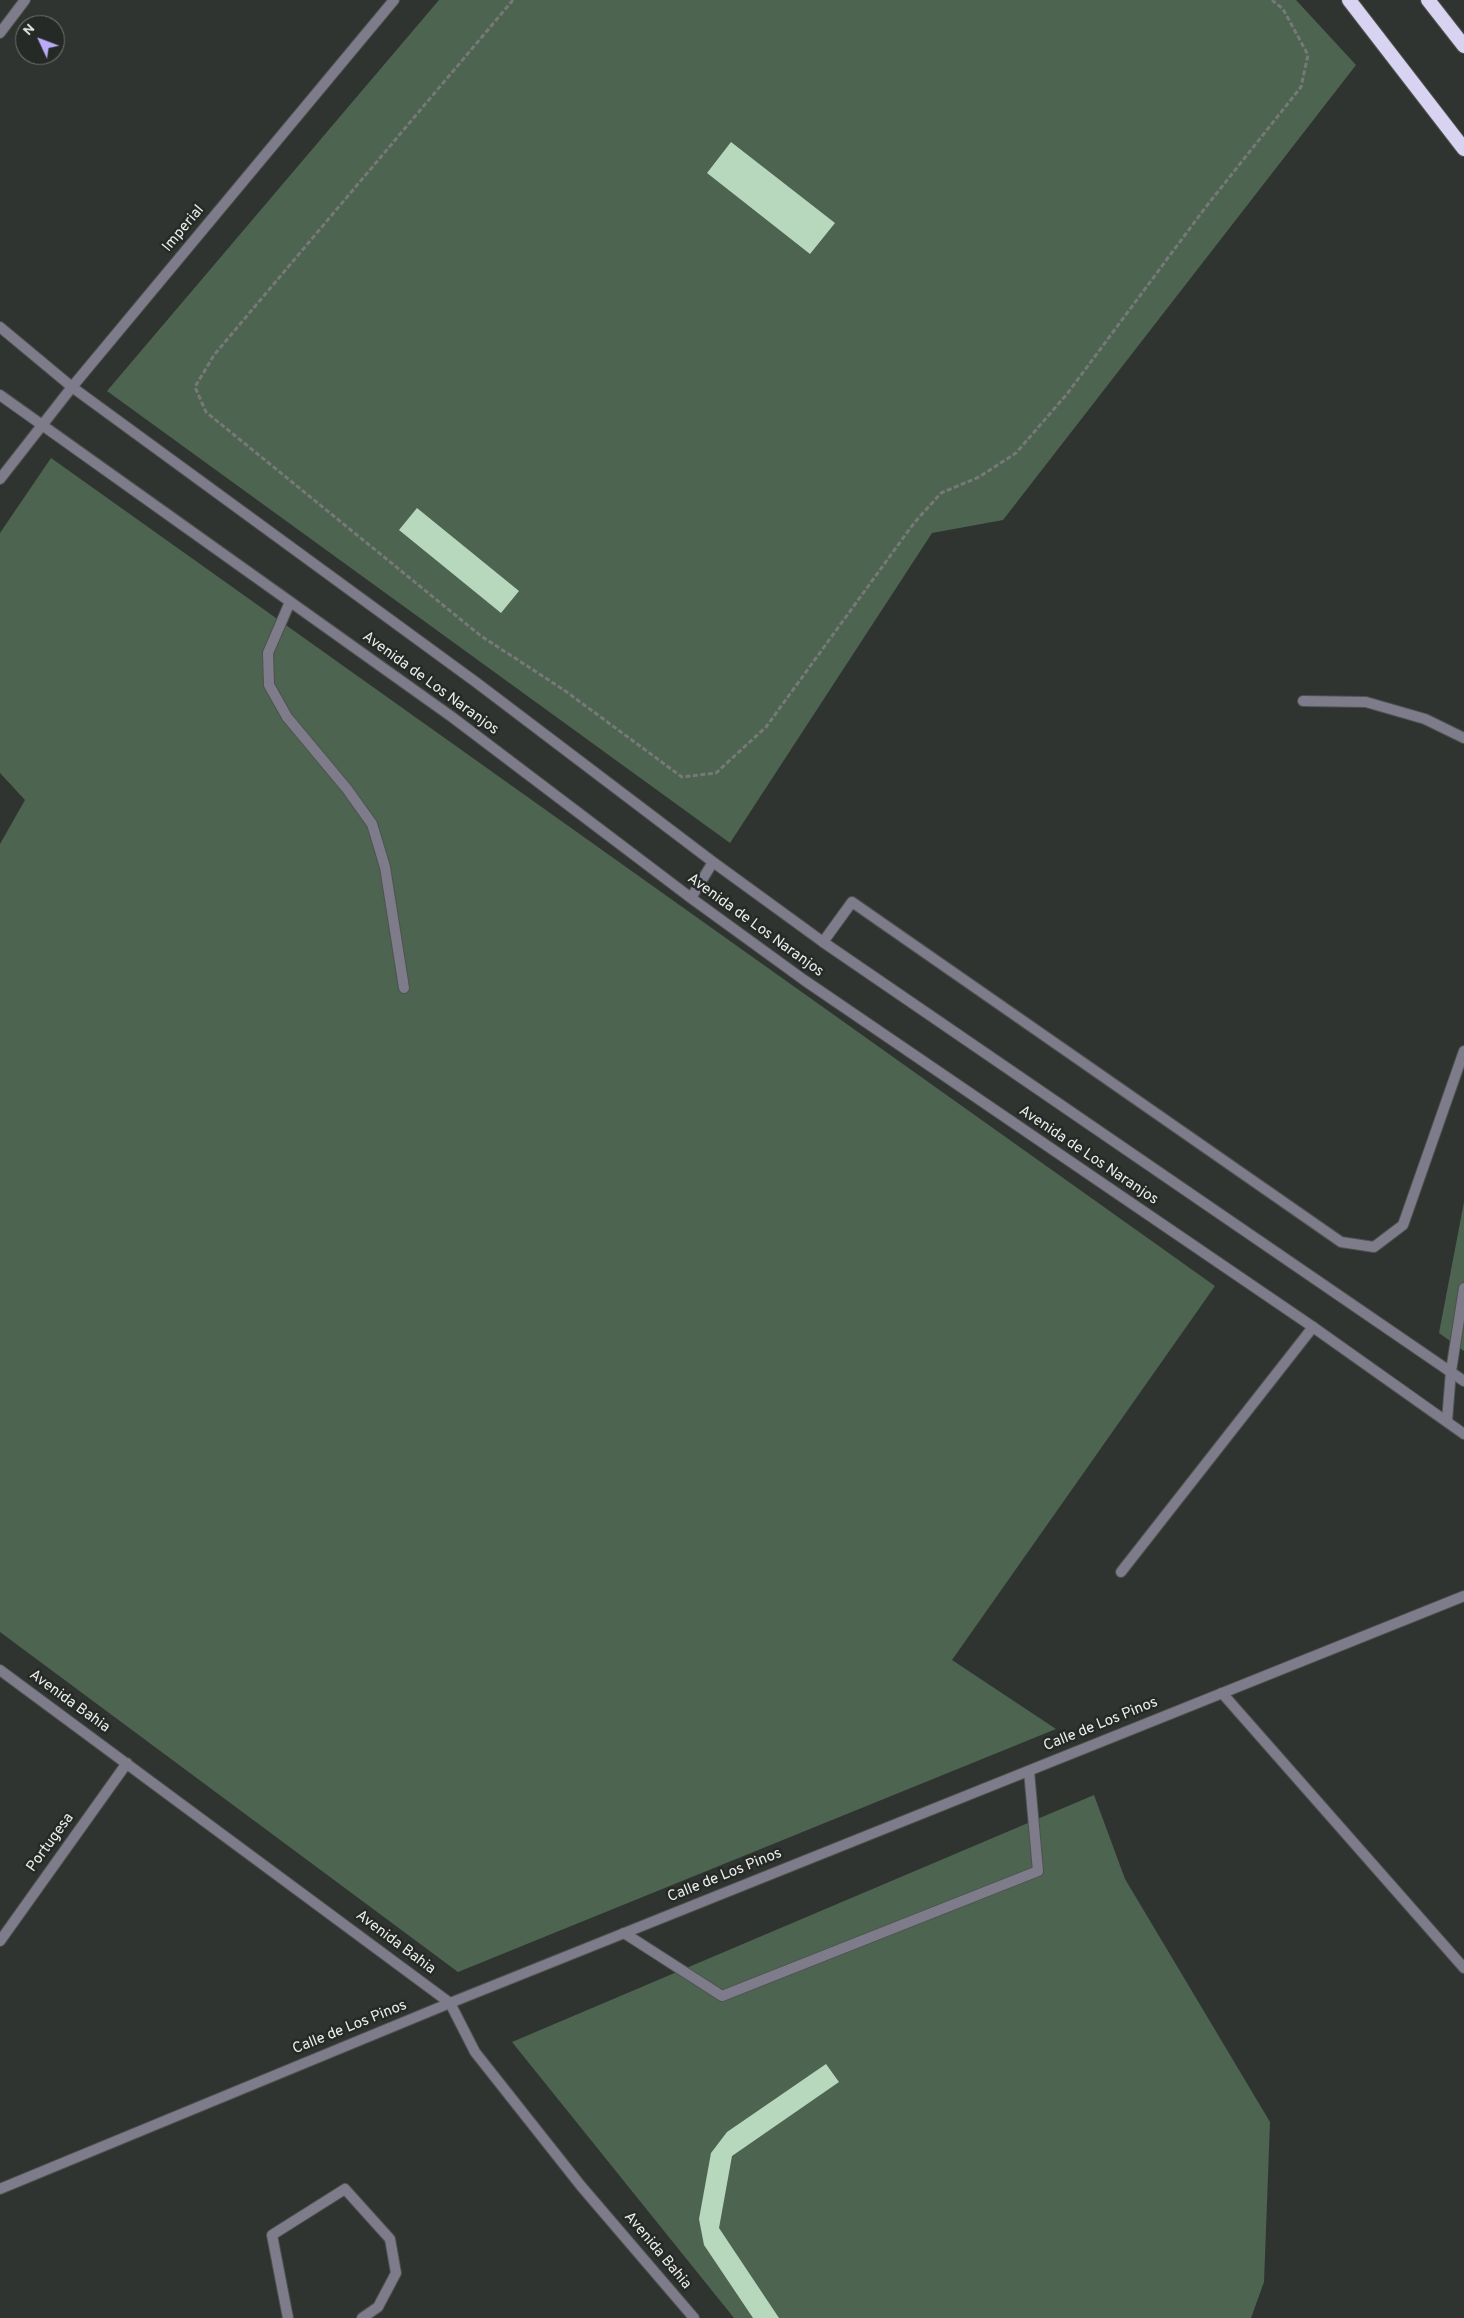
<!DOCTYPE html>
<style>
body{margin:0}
#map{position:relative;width:1464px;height:2318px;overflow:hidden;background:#303431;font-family:Overpass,sans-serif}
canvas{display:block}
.north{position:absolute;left:15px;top:15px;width:50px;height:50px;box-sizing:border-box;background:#262a27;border:1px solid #757875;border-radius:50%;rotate:313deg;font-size:14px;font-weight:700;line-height:20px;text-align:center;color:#ebedeb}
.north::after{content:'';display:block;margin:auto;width:18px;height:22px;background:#b9abf7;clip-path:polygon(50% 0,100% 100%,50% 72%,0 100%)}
</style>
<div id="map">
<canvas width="1464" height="2318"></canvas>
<div class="north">N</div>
</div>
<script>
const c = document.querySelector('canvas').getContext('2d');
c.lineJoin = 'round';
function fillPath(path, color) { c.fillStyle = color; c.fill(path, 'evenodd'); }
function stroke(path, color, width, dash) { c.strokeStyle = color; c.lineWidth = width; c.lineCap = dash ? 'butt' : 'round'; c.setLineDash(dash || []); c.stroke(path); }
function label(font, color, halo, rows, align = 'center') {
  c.font = font + ' Overpass,sans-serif'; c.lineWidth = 5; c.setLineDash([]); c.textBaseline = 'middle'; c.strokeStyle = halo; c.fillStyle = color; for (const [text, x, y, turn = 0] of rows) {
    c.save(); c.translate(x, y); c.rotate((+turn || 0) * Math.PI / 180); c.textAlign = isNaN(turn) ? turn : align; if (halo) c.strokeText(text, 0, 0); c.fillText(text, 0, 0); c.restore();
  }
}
const green = new Path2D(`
 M 439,0 L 1296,0 L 1356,65 L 1003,520 L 932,533 L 730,843 L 107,391 Z
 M 51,458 L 1215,1286 L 952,1660 L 1056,1729 L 458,1972 L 0,1632 L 0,844 L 25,800 L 0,773 L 0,533 Z
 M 1464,1202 L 1464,1351 L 1439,1333 Z
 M 1094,1795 L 1125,1879 L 1270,2122 L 1264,2282 L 1251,2318 L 734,2318 L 512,2042 Z`);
const building = new Path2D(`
 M 731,142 L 835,223 L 810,254 L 707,173 Z
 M 417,508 L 519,591 L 501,613 L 399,530 Z
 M 826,2064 L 839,2082 L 732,2156 L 719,2228 L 779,2318 L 753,2318 L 704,2245 L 699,2219 L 711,2153 L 727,2132 Z`);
const path = new Path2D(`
 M 513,0 L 214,355 L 195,387 L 206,412 L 481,636 L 564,690 L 682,777 L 716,773 L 766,727 L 914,523 L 941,493 L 979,477 L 1016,453 L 1067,394 L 1205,208 L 1301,87 L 1308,55 L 1283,9 L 1272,0`);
const service = new Path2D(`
 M 290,602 L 268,653 L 269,685 L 287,717 L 347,789 L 372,824 L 385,867 L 404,988
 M 1303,701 L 1366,702 L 1425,719 L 1464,738
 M 823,942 L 852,902 L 1341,1242 L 1374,1247 L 1403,1225 L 1464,1051
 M 1447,1421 L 1451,1371 L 1464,1288
 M 1121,1572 L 1313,1327
 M 1222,1693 L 1464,1968
 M 624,1933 L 722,1996 L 1038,1871 L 1029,1771
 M 450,2003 L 475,2052 L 581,2186 L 694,2318
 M 288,2318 L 272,2235 L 345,2189 L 390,2239 L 396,2273 L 378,2307 L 362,2318`);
const minor = new Path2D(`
 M 0,33 L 25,0
 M 0,327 L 72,387 L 477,683 L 713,862 L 823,942 L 1464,1381
 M 0,395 L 452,717 L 691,898 L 804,980 L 1313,1327 L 1464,1434
 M 0,479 L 72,387 L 394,0
 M 691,898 L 713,862
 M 0,1670 L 450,2003
 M 0,1941 L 127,1763`);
const tertiary = new Path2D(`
 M 0,2189 L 450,2003 L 1464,1596`);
const trunk = new Path2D(`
 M 1349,0 L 1464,149
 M 1428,0 L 1464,46`);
const streetNames = [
 ["Imperial",184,229,-50],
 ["Avenida de Los Naranjos",430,684,36],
 ["Avenida de Los Naranjos",755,926,36],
 ["Avenida de Los Naranjos",1088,1156,34],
 ["Avenida Bahia",69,1702,36],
 ["Calle de Los Pinos",1101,1725,-22],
 ["Portugesa",51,1843,-54],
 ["Calle de Los Pinos",725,1876,-22],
 ["Avenida Bahia",395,1943,37],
 ["Calle de Los Pinos",350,2028,-22],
 ["Avenida Bahia",657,2251,50]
];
fillPath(green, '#4d6451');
fillPath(building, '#b8d8bd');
stroke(service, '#4e524f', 12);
stroke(minor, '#4e524f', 12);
stroke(tertiary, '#4e524f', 12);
stroke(trunk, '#4e524f', 16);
stroke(path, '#767977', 3, [5, 2.5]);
stroke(service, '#7e7c8a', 10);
stroke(minor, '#7e7c8a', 10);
stroke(tertiary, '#7e7c8a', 10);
stroke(trunk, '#d7d3f0', 14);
label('15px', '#ebedeb', '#262a27', streetNames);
</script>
